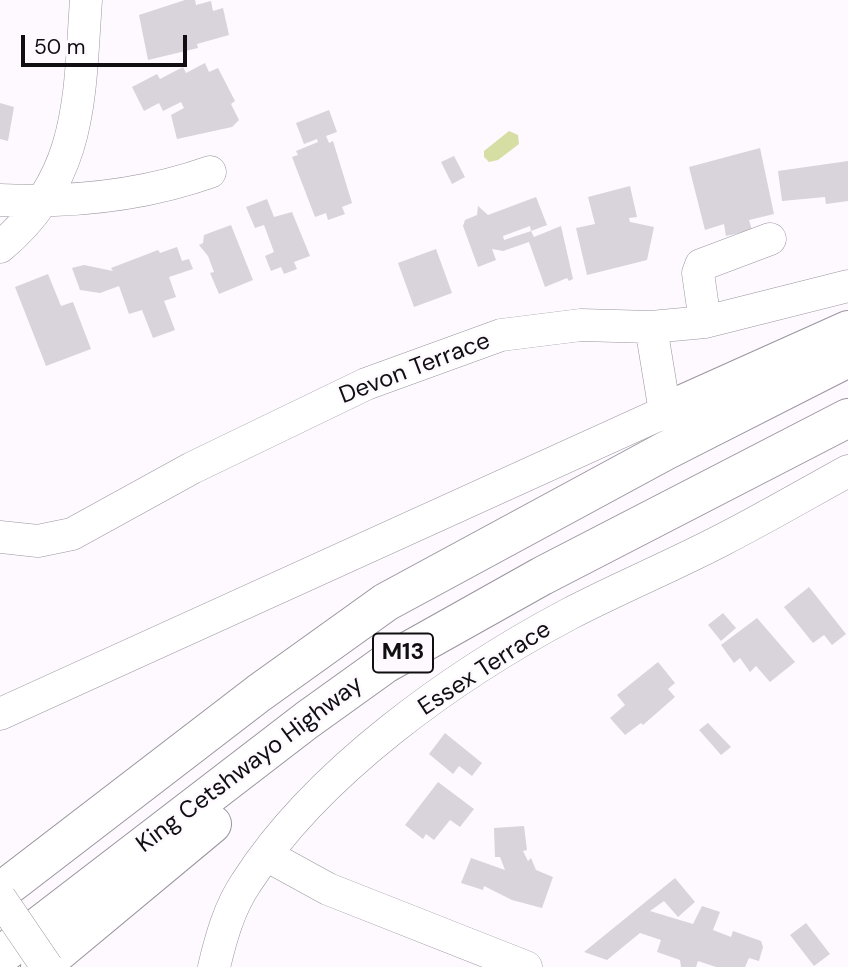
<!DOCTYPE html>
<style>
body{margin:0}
#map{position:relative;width:848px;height:967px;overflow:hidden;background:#fdf9ff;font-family:"DM Sans",sans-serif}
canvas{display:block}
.scale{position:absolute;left:21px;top:35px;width:166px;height:32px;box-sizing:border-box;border:4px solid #100e11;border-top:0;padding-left:9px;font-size:21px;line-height:24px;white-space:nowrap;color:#100e11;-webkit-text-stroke:5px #fdf9ff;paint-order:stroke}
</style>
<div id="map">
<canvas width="848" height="967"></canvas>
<div class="scale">50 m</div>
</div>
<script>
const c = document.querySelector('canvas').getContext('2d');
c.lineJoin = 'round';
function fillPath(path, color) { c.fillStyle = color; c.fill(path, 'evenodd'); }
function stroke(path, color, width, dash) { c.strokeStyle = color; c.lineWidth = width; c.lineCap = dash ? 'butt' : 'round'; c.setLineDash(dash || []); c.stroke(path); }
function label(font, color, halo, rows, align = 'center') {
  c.font = font + ' "DM Sans",sans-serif'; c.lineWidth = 5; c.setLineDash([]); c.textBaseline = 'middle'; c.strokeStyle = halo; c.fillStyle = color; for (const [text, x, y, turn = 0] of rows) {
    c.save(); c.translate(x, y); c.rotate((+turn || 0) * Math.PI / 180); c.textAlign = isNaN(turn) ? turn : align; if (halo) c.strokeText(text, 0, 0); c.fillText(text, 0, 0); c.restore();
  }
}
const water = new Path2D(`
 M 509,131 L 518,135 L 519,144 L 498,160 L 489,162 L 484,157 L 484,151 Z`);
const building = new Path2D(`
 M 185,0 L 195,0 L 196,5 L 211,1 L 213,11 L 223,8 L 229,35 L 197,44 L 198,48 L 148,60 L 139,15 Z
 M 205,63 L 209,72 L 218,68 L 235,101 L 231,104 L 239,120 L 232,127 L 177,139 L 171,115 L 184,108 L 181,102 L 163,111 L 159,103 L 144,111 L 132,87 L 157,74 L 160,79 L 183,67 L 186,73 Z
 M 0,103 L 14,107 L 8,141 L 0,139 Z
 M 329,110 L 337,132 L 326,136 L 329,143 L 333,141 L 352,203 L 342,207 L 345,214 L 328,220 L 326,213 L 315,217 L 292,157 L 298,155 L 296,151 L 318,142 L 317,139 L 304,144 L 296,123 Z
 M 760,148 L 774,214 L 749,220 L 752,230 L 726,236 L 724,224 L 705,230 L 689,167 Z
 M 454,156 L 465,177 L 452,184 L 441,162 Z
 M 848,161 L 848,201 L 826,204 L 825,197 L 782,201 L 778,171 Z
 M 630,186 L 637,217 L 629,218 L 630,222 L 654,227 L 647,260 L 587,275 L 576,228 L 595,224 L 588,197 Z
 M 536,197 L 547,225 L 531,231 L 530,226 L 503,236 L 504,240 L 531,231 L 534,237 L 561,226 L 573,279 L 569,281 L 567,278 L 545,287 L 529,242 L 503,251 L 492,249 L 496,260 L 478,267 L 463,226 L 465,220 L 477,215 L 478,206 L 488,215 Z
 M 267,199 L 274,217 L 292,212 L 310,256 L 294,262 L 297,269 L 284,274 L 281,267 L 271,271 L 265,256 L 274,252 L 264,225 L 255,228 L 246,207 Z
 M 231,225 L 253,280 L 219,294 L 210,273 L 214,272 L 208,256 L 199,245 L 203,243 L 204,235 Z
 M 177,247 L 182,261 L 189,259 L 193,269 L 169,277 L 176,297 L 164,301 L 175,330 L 153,338 L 142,310 L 129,314 L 119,286 L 100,293 L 80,290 L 72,268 L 84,265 L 113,271 L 111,268 L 158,250 L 160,253 Z
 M 436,249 L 452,293 L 414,307 L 398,263 Z
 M 48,274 L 61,306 L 73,302 L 91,349 L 46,366 L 15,287 Z
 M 809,587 L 846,634 L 832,645 L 824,635 L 813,643 L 784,607 Z
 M 723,613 L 736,628 L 721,641 L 708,625 Z
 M 757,618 L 795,662 L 770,682 L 756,666 L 750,672 L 740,658 L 734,663 L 721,645 Z
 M 658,662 L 675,683 L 668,689 L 675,697 L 643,725 L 641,723 L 625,735 L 610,718 L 625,705 L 617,695 Z
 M 708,723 L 731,747 L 721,755 L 699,730 Z
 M 445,733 L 482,763 L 472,776 L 459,766 L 453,774 L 429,754 Z
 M 438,782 L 474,809 L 460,827 L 450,820 L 434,840 L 426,834 L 423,839 L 405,825 Z
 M 524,826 L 527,850 L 523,851 L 528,861 L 531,858 L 536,870 L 553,877 L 542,908 L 512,900 L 484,886 L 483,890 L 461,883 L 471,858 L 505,870 L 500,857 L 495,857 L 494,828 Z
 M 675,878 L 695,902 L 678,917 L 664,901 L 650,911 L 693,924 L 702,906 L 720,912 L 713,930 L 731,937 L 733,931 L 761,941 L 763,947 L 759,961 L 749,958 L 745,967 L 716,967 L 698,961 L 696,967 L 681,967 L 680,960 L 657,952 L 661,940 L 640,933 L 607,960 L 584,952 Z
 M 806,923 L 830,954 L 814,966 L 790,935 Z`);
const minor = new Path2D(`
 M 0,200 C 72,203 142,196 210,172
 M 0,247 C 83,178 79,98 86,0
 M 705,322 L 698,273 L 701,265 L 770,239
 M 0,537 L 38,541 L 72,534 L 192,468 L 366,384 L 501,335 L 581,325 L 651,327 L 705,322 L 848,286
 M 0,714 L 665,412 L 651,327
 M 266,855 L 328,889 L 526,967
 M 214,967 C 221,938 229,908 246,883 C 317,772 454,675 569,614 C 619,588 672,566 722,540 C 765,518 806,494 848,471`);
const highway = new Path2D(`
 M 665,412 L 848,330
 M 0,892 L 259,693 L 386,602 L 665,451 L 848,358
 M 0,956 L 307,720 L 385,664 L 542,576 L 848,418
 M 40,967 L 212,824`);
const minorBridge = new Path2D(`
 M 0,898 L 47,967`);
const shields = [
 [403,653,60]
];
const shieldNames = [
 ["M13",403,653]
];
const streetNames = [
 ["Devon Terrace",415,369,-21],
 ["Essex Terrace",485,669,-33],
 ["King Cetshwayo Highway",250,765,-37]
];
fillPath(water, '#d7dea4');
fillPath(building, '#d9d3dc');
stroke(minor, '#9b959e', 33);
stroke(highway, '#9b959e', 40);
stroke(minor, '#fff', 32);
stroke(highway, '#fff', 38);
stroke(minorBridge, '#9b959e', 33, []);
stroke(minorBridge, '#fff', 32);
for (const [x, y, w] of shields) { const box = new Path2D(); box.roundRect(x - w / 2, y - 19.5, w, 39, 5); c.fillStyle = '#fdf9ff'; c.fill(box); stroke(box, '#100e11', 2); }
label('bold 23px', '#100e11', null, shieldNames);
label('24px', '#100e11', '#fdf9ff', streetNames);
</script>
